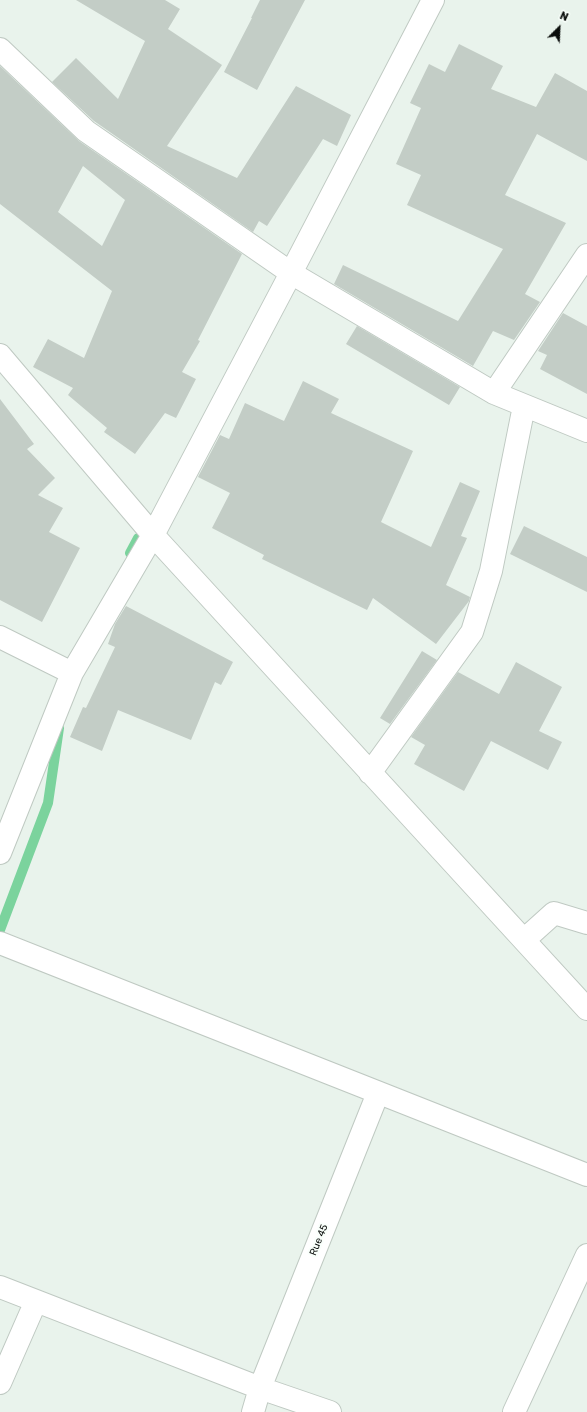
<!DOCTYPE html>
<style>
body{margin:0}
#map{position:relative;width:587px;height:1412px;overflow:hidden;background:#e9f3ec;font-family:Rubik,sans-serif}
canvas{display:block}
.north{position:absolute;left:539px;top:8px;width:40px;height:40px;-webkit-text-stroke:3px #f9fffb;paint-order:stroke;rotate:24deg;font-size:11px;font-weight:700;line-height:16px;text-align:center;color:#0b0e0c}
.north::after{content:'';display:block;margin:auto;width:14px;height:18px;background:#0b0e0c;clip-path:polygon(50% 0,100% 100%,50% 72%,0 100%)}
</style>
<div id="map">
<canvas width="587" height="1412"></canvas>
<div class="north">N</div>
</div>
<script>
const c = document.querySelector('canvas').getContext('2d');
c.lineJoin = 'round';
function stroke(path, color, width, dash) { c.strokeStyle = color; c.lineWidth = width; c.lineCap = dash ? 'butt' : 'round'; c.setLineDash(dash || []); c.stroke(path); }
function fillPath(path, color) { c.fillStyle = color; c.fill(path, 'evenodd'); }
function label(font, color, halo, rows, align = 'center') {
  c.font = font + ' Rubik,sans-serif'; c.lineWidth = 4; c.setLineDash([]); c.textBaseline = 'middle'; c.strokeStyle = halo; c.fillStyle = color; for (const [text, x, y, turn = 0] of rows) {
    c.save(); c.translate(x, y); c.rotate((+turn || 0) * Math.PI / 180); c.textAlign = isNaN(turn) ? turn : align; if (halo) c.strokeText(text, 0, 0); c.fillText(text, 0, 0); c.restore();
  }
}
const stream = new Path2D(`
 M 130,553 L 138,538
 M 0,930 L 48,803 L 59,728`);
const building = new Path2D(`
 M 76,0 L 165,0 L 180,9 L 168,29 L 222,65 L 167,146 L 237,178 L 296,86 L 351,115 L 337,146 L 323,139 L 267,226 L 259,221 L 253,232 L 94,121 L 52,82 L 76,58 L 118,99 L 145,41 Z
 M 260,0 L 305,0 L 257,90 L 224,72 L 252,18 L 251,18 Z
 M 459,44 L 503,66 L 491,89 L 536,107 L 555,73 L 587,91 L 587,161 L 537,134 L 505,195 L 566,223 L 525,294 L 540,302 L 514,340 L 493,331 L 473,366 L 334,284 L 343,265 L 458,321 L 503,249 L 407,205 L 421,175 L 396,164 L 421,108 L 410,103 L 429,64 L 445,72 Z
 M 0,66 L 79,141 L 242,254 L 198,340 L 200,341 L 182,372 L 196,379 L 176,418 L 165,413 L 135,454 L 104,432 L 107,428 L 68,395 L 73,388 L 33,367 L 48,339 L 84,358 L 112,291 L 0,204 ZM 83,166 L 125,200 L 102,246 L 58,212 Z
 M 563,313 L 587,326 L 587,394 L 540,369 L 547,355 L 538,351 Z
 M 357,326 L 460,387 L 449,405 L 346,344 Z
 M 303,381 L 339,399 L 331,413 L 413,451 L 381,522 L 431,547 L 460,482 L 480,491 L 461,536 L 467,538 L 446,585 L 470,597 L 469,601 L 436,644 L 373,598 L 367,610 L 262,559 L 264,555 L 212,528 L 230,493 L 198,477 L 220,435 L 229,439 L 245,403 L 284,421 Z
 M 0,399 L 34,444 L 27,449 L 55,478 L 38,495 L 63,508 L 49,532 L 80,548 L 42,622 L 0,600 Z
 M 524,526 L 587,557 L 587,592 L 510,554 Z
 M 126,606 L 233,662 L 221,685 L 215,682 L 191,740 L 118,710 L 102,751 L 70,737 L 83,707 L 86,708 L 115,647 L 108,644 L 115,624 Z
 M 422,651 L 437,660 L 390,724 L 380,718 Z
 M 516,662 L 562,687 L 539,731 L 562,742 L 548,770 L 491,741 L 464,791 L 414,764 L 425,745 L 411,737 L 458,672 L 499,694 Z`);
const minor = new Path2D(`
 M 0,49 L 86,131 L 291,273 L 494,393 L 587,431
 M 0,355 L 153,535 L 587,1009
 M 494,393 L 587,255
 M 0,637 L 72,673
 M 370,773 L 472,632 L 491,571 L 524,406
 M 0,853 L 72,673 L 153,535 L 291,273 L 433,0
 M 524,940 L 554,913 L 587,923
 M 0,943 L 587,1175
 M 0,1287 L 260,1388 L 330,1412
 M 0,1383 L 36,1301
 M 253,1412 L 260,1388 L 378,1093
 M 514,1412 L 587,1255`);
const streetNames = [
 ["Rue 45",319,1240,-68]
];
stroke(stream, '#7bd39d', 10);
fillPath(building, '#c3cdc6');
stroke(minor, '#bfc9c2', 24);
stroke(minor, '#fff', 22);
label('10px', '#0b0e0c', '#f9fffb', streetNames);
</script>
